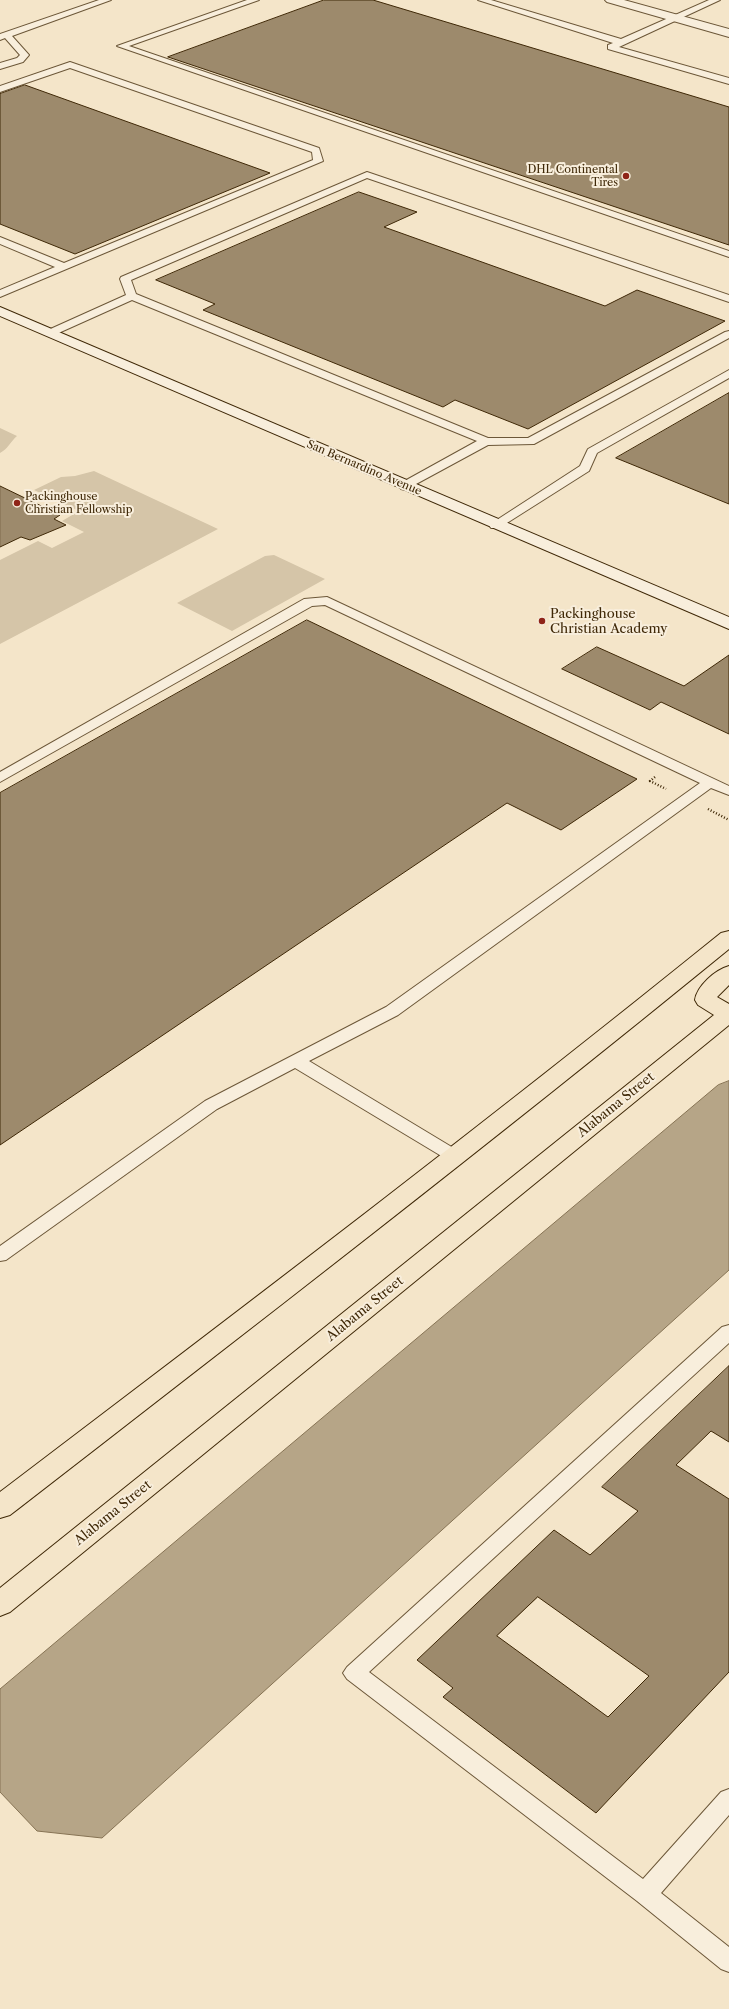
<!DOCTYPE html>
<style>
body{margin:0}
canvas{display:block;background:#f4e5c9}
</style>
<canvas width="729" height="2009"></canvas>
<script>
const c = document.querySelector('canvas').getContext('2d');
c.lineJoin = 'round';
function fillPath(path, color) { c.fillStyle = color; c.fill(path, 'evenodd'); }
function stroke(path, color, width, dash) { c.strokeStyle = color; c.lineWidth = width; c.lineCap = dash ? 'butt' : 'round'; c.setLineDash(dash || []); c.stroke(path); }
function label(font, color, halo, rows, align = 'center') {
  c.font = font + ' "Libre Caslon Text",serif'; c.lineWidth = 4; c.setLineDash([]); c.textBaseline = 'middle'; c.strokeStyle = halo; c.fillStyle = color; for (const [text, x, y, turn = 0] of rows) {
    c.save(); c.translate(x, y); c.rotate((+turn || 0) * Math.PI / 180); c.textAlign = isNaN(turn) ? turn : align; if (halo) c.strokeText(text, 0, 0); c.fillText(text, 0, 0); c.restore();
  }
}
const green = new Path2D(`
 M 0,428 L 17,436 C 10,442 8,449 0,453 Z
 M 94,471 L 218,529 L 0,644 L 0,560 L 38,541 L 52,548 L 84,532 L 62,521 L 79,511 L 34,490 L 61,477 L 75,476 Z
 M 274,555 L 325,579 L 232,631 L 177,603 L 265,556 Z`);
const water = new Path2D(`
 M 729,1081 L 729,1270 L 102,1838 L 37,1831 L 0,1792 L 0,1689 L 718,1085 Z`);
const building = new Path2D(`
 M 324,0 L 373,0 L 729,107 L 729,245 L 168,57 Z
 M 25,85 L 270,173 L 75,254 L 0,224 L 0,94 Z
 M 359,192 L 417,212 L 384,227 L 605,306 L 637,290 L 725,321 L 528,429 L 455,400 L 443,407 L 203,310 L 215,304 L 156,280 Z
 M 729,393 L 729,504 L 616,458 Z
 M 0,486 L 60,515 L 54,519 L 66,525 L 30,540 L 21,537 L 0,547 Z
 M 307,620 L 637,779 L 561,830 L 507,803 L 0,1145 L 0,793 Z
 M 597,647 L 684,686 L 729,655 L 729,734 L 661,702 L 650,710 L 562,669 Z
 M 729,1366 L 729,1442 L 711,1431 L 676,1465 L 729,1499 L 729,1672 L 596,1813 L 443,1697 L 453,1688 L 417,1660 L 554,1530 L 590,1555 L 638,1511 L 602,1487 ZM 538,1597 L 649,1676 L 608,1717 L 497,1636 Z`);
const path = new Path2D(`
 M 655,777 L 650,781 L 666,789
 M 708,809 L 729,820`);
const lane = new Path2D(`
 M 99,0 L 111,0 L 12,36 L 29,55 L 23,62 L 0,69 L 0,63 L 17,58 L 20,55 L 5,38 L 0,40 L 0,34 Z
 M 247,0 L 259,0 L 129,46 L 729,251 L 729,257 L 117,46 Z
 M 478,0 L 491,0 L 621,39 L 709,0 L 720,0 L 619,47 L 729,78 L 729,84 L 608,49 L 608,45 L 613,43 Z
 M 70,62 L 319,148 L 323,161 L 0,297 L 0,290 L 55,267 L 0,244 L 0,237 L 64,263 L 313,160 L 312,152 L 70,68 L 0,92 L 0,86 Z
 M 367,172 L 729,295 L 729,302 L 367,178 L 131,280 L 136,294 L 488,438 L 528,438 L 725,332 L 729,331 L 729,338 L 534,444 L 488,445 L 405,490 L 401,489 L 399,486 L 401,483 L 477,441 L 132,300 L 54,335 L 50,336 L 45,333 L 46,331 L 126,295 L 120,279 L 121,277 Z
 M 729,370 L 729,378 L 597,453 L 589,471 L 499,528 L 491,528 L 489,525 L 580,466 L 588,449 Z
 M 327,597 L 729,786 L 729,795 L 711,788 L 398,1015 L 309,1061 L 460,1152 L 463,1156 L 460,1160 L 454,1162 L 448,1160 L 295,1068 L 217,1109 L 6,1260 L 0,1261 L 0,1246 L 205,1101 L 386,1007 L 700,783 L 325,605 L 312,606 L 0,782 L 0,772 L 304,599 Z
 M 729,1325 L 729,1343 L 369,1672 L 643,1879 L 721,1792 L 729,1789 L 729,1815 L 661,1893 L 729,1947 L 729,1972 L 721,1969 L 637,1901 L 347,1679 L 343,1673 L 347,1667 L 722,1327 Z`);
const street = new Path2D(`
 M 605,0 L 624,0 L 729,29 L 729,37 L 607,2 Z`);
const secondary = new Path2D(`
 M 0,307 L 729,617 L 729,629 L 0,316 Z`);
const primary = new Path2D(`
 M 729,931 L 729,949 C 493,1142 251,1328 10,1515 L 0,1518 L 0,1492 C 242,1308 485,1124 721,933 Z
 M 729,966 L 729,985 L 717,997 L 729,1004 L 729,1025 L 10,1612 L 0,1616 L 0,1588 L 714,1015 L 698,1005 L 695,1000 C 697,986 715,970 729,966 Z`);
const markers = [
 [626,176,4,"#8f2418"],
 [17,503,4,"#8f2418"],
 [542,621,4,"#8f2418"]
];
const farPoinames = [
 ["DHL Continental",618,170],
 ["Tires",618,183],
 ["Packinghouse",25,497,"left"],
 ["Christian Fellowship",25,510,"left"]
];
const farStreetnames = [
 ["San Bernardino Avenue",364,468,23]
];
const poiNames = [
 ["Packinghouse",550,614],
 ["Christian Academy",550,629]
];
const streetNames = [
 ["Alabama Street",616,1105,-39],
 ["Alabama Street",365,1309,-39],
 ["Alabama Street",113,1513,-39]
];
fillPath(green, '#d5c5a8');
fillPath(water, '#b6a587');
stroke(water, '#867354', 1);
fillPath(building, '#9d8a6c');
stroke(building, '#3f2807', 1);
stroke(lane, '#6c5738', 2);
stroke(street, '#6c5738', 2);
stroke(secondary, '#3f2807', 2);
stroke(primary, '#3f2807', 2);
stroke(path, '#3f2807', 2.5, [1, 2]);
fillPath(lane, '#f8eedc');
fillPath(street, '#f8eedc');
fillPath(secondary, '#f8eedc');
fillPath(primary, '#f4e5c9');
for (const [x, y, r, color] of markers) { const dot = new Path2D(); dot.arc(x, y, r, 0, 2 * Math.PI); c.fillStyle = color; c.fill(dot); stroke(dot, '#f8eedc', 1.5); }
label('11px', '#3f2807', '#f8eedc', farPoinames, 'right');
label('11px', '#3f2807', '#f8eedc', farStreetnames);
label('13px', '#3f2807', '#f8eedc', poiNames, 'left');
label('13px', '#3f2807', '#f8eedc', streetNames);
</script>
